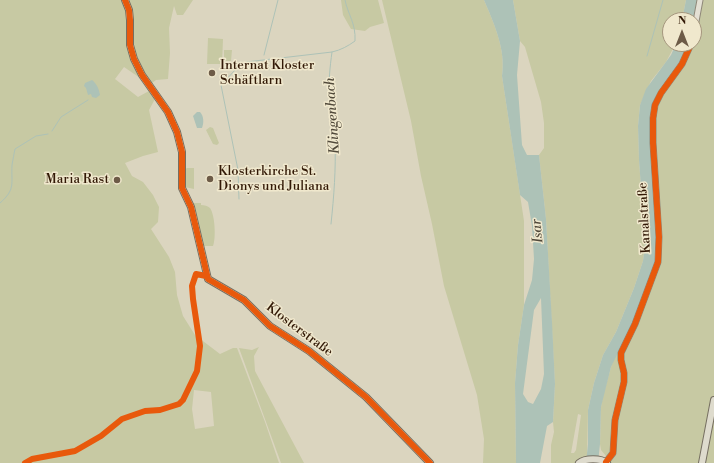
<!DOCTYPE html>
<meta charset="utf-8">
<style>
body{margin:0}
#map{position:relative;width:714px;height:463px;overflow:hidden;background:#dbd5bf;font-family:"Libre Bodoni",serif}
canvas{display:block}
.north{position:absolute;left:662px;top:12px;width:40px;height:40px;box-sizing:border-box;background:#f0e8cd;border:1px solid #a4957d;border-radius:50%;rotate:0deg;font-size:11px;font-weight:700;line-height:16px;text-align:center;color:#321906}
.north::after{content:'';display:block;margin:auto;width:14px;height:18px;background:#6d5b47;clip-path:polygon(50% 0,100% 100%,50% 72%,0 100%)}
</style>
<div id="map">
<canvas width="714" height="463"></canvas>
<div class="north">N</div>
</div>
<script>
const c = document.querySelector('canvas').getContext('2d');
c.lineJoin = 'round';
function fillPath(path, color) { c.fillStyle = color; c.fill(path, 'evenodd'); }
function stroke(path, color, width, dash) { c.strokeStyle = color; c.lineWidth = width; c.lineCap = dash ? 'butt' : 'round'; c.setLineDash(dash || []); c.stroke(path); }
function label(font, color, halo, rows, align = 'center') {
  c.font = font + ' "Libre Bodoni",serif'; c.lineWidth = 3; c.setLineDash([]); c.textBaseline = 'middle'; c.strokeStyle = halo; c.fillStyle = color; for (const [text, x, y, turn = 0] of rows) {
    c.save(); c.translate(x, y); c.rotate((+turn || 0) * Math.PI / 180); c.textAlign = isNaN(turn) ? turn : align; if (halo) c.strokeText(text, 0, 0); c.fillText(text, 0, 0); c.restore();
  }
}
const green = new Path2D(`
 M 0,0 L 193,0 L 183,15 L 177,15 L 174,6 L 169,28 L 170,53 L 168,79 L 156,80 L 152,83 L 140,78 L 124,67 L 115,79 L 138,97 L 149,91 L 155,99 L 149,110 L 158,152 L 143,156 L 125,163 L 132,176 L 143,182 L 153,195 L 159,207 L 158,222 L 151,229 L 169,257 L 175,272 L 177,295 L 183,316 L 195,335 L 220,354 L 233,348 L 237,348 L 265,422 L 279,463 L 0,463 ZM 194,390 L 211,392 L 214,426 L 195,429 L 192,409 Z
 M 341,0 L 378,0 L 384,23 L 370,27 L 365,31 L 351,29 L 343,15 Z
 M 382,0 L 484,0 C 494,24 506,49 502,76 L 524,221 L 524,305 L 518,345 L 515,383 L 516,463 L 483,463 L 484,439 L 477,395 L 444,286 L 432,224 L 421,176 L 411,121 Z
 M 513,0 L 686,0 L 682,20 L 670,20 L 670,44 L 676,44 L 675,45 L 666,62 L 651,81 L 640,105 L 638,126 L 639,160 L 645,243 L 643,261 L 634,288 L 616,332 L 603,355 L 594,383 L 588,410 L 587,459 L 576,463 L 551,463 L 551,445 L 554,432 L 553,422 L 555,384 L 546,219 L 539,155 L 544,148 L 544,123 L 541,102 L 525,47 L 520,41 ZM 578,414 L 581,415 L 576,450 L 574,453 L 571,453 Z
 M 698,0 L 714,0 L 714,463 L 609,463 L 609,456 L 606,456 L 601,450 L 600,444 L 601,407 L 603,396 L 611,367 L 657,239 L 652,169 L 650,125 L 652,105 L 658,91 L 681,60 L 688,44 L 694,44 L 694,20 Z
 M 208,38 L 223,39 L 222,64 L 207,64 Z
 M 224,50 L 232,50 L 231,61 L 224,61 Z
 M 210,127 L 213,128 L 219,143 L 217,145 L 213,144 L 206,130 Z
 M 187,168 L 194,168 L 194,189 L 185,187 L 184,170 Z
 M 192,203 L 201,203 L 201,205 C 204,205 208,206 210,208 C 215,215 216,238 213,246 L 203,246 Z
 M 259,347 L 254,356 L 255,371 L 304,463 L 281,463 L 239,348 L 252,350 Z`);
const water = new Path2D(`
 M 484,0 L 513,0 L 520,41 L 517,75 L 522,145 L 527,155 L 539,155 L 546,219 L 552,322 L 555,384 L 553,422 L 547,426 L 540,463 L 516,463 L 515,383 L 518,345 L 524,305 L 532,280 L 534,259 L 532,226 L 528,202 L 520,195 L 502,76 C 506,49 494,24 484,0 ZM 541,298 L 544,374 L 541,389 L 533,404 L 528,402 L 523,394 L 534,310 Z
 M 686,0 L 698,0 L 694,20 L 682,20 Z
 M 676,44 L 688,44 L 681,60 L 658,91 L 652,105 L 650,125 L 652,169 L 657,239 L 656,259 L 654,269 L 634,320 L 611,367 L 601,407 L 600,444 L 598,463 L 586,463 L 588,444 L 588,410 L 594,383 L 603,355 L 616,332 L 634,288 L 643,261 L 645,243 L 639,160 L 638,126 L 640,105 L 646,89 L 671,55 Z
 M 92,80 C 97,84 99,89 100,95 L 96,98 L 92,97 L 91,94 L 88,95 L 86,88 L 84,86 L 85,83 Z
 M 197,112 L 200,112 C 204,116 204,123 202,128 L 197,128 L 193,116 Z`);
const stream = new Path2D(`
 M 264,55 L 278,0
 M 647,56 L 663,0
 M 241,65 L 246,62 L 332,52 C 341,50 348,46 355,41 C 356,23 348,15 345,0
 M 237,68 L 221,85 L 238,170 L 239,199
 M 52,131 L 61,117 L 88,100
 M 0,203 C 16,189 11,184 12,165 C 13,159 14,154 15,149 L 36,136 L 48,134
 M 331,224 C 334,196 336,169 335,141 C 334,126 332,113 330,98 C 328,83 330,67 332,52`);
const minor = new Path2D(`
 M 694,32 L 700,0
 M 606,462 L 613,453 L 615,420 L 624,382 L 624,373 L 621,360 L 621,353 L 635,324 L 658,262 L 659,237 L 653,143 L 653,118 L 655,105 L 661,93 L 682,64 L 691,44`);
const major = new Path2D(`
 M 125,0 L 129,10 L 130,20 L 130,45 L 134,59 L 142,75 L 168,112 L 177,132 L 182,152 L 182,188 L 191,207 L 208,279 L 244,300 L 270,326 L 309,351 L 366,397 L 430,463
 M 579,463 C 585,458 601,458 607,463
 M 702,463 L 714,400`);
const cycleway = new Path2D(`
 M 125,0 L 129,10 L 130,20 L 130,45 L 134,59 L 142,75 L 168,112 L 177,132 L 182,152 L 182,188 L 191,207 L 208,279 L 244,300 L 270,326 L 309,351 L 366,397 L 430,463
 M 606,462 L 613,453 L 615,420 L 624,382 L 624,373 L 621,360 L 621,353 L 635,324 L 658,262 L 659,237 L 653,143 L 653,118 L 655,105 L 661,93 L 682,64 L 691,44
 M 25,463 L 32,459 L 75,451 L 101,436 L 122,419 L 145,411 L 160,410 L 179,404 L 183,400 L 197,371 L 200,346 L 193,299 L 192,286 L 196,274 L 206,276`);
const markers = [
 [212,73,4,"#6d5b47"],
 [210,179,4,"#6d5b47"],
 [117,180,4,"#6d5b47"]
];
const poiNames = [
 ["Internat Kloster",220,66],
 ["Schäftlarn",220,81],
 ["Klosterkirche St.",218,172],
 ["Dionys und Juliana",218,187],
 ["Maria Rast",109,180,"right"]
];
const streetNames = [
 ["Kanalstraße",645,218,-93],
 ["Klosterstraße",299,330,37]
];
const waterNames = [
 ["Klingenbach",333,116,-94],
 ["Isar",538,231,-95]
];
fillPath(green, '#c7c9a3');
fillPath(water, '#adc2b7');
stroke(stream, '#adc2b7', 1);
stroke(minor, '#8f8879', 7);
stroke(major, '#766f61', 8);
stroke(minor, '#e4e0d4', 5);
stroke(major, '#dedbcd', 6);
stroke(cycleway, '#e8590c', 6);
for (const [x, y, r, color] of markers) { const dot = new Path2D(); dot.arc(x, y, r, 0, 2 * Math.PI); c.fillStyle = color; c.fill(dot); stroke(dot, '#f0e8cd', 1.5); }
label('13px', '#321906', '#f0e8cd', poiNames, 'left');
label('13px', '#321906', '#f0e8cd', streetNames);
label('italic 14px', '#51493a', '#f0e8cd', waterNames);
</script>
